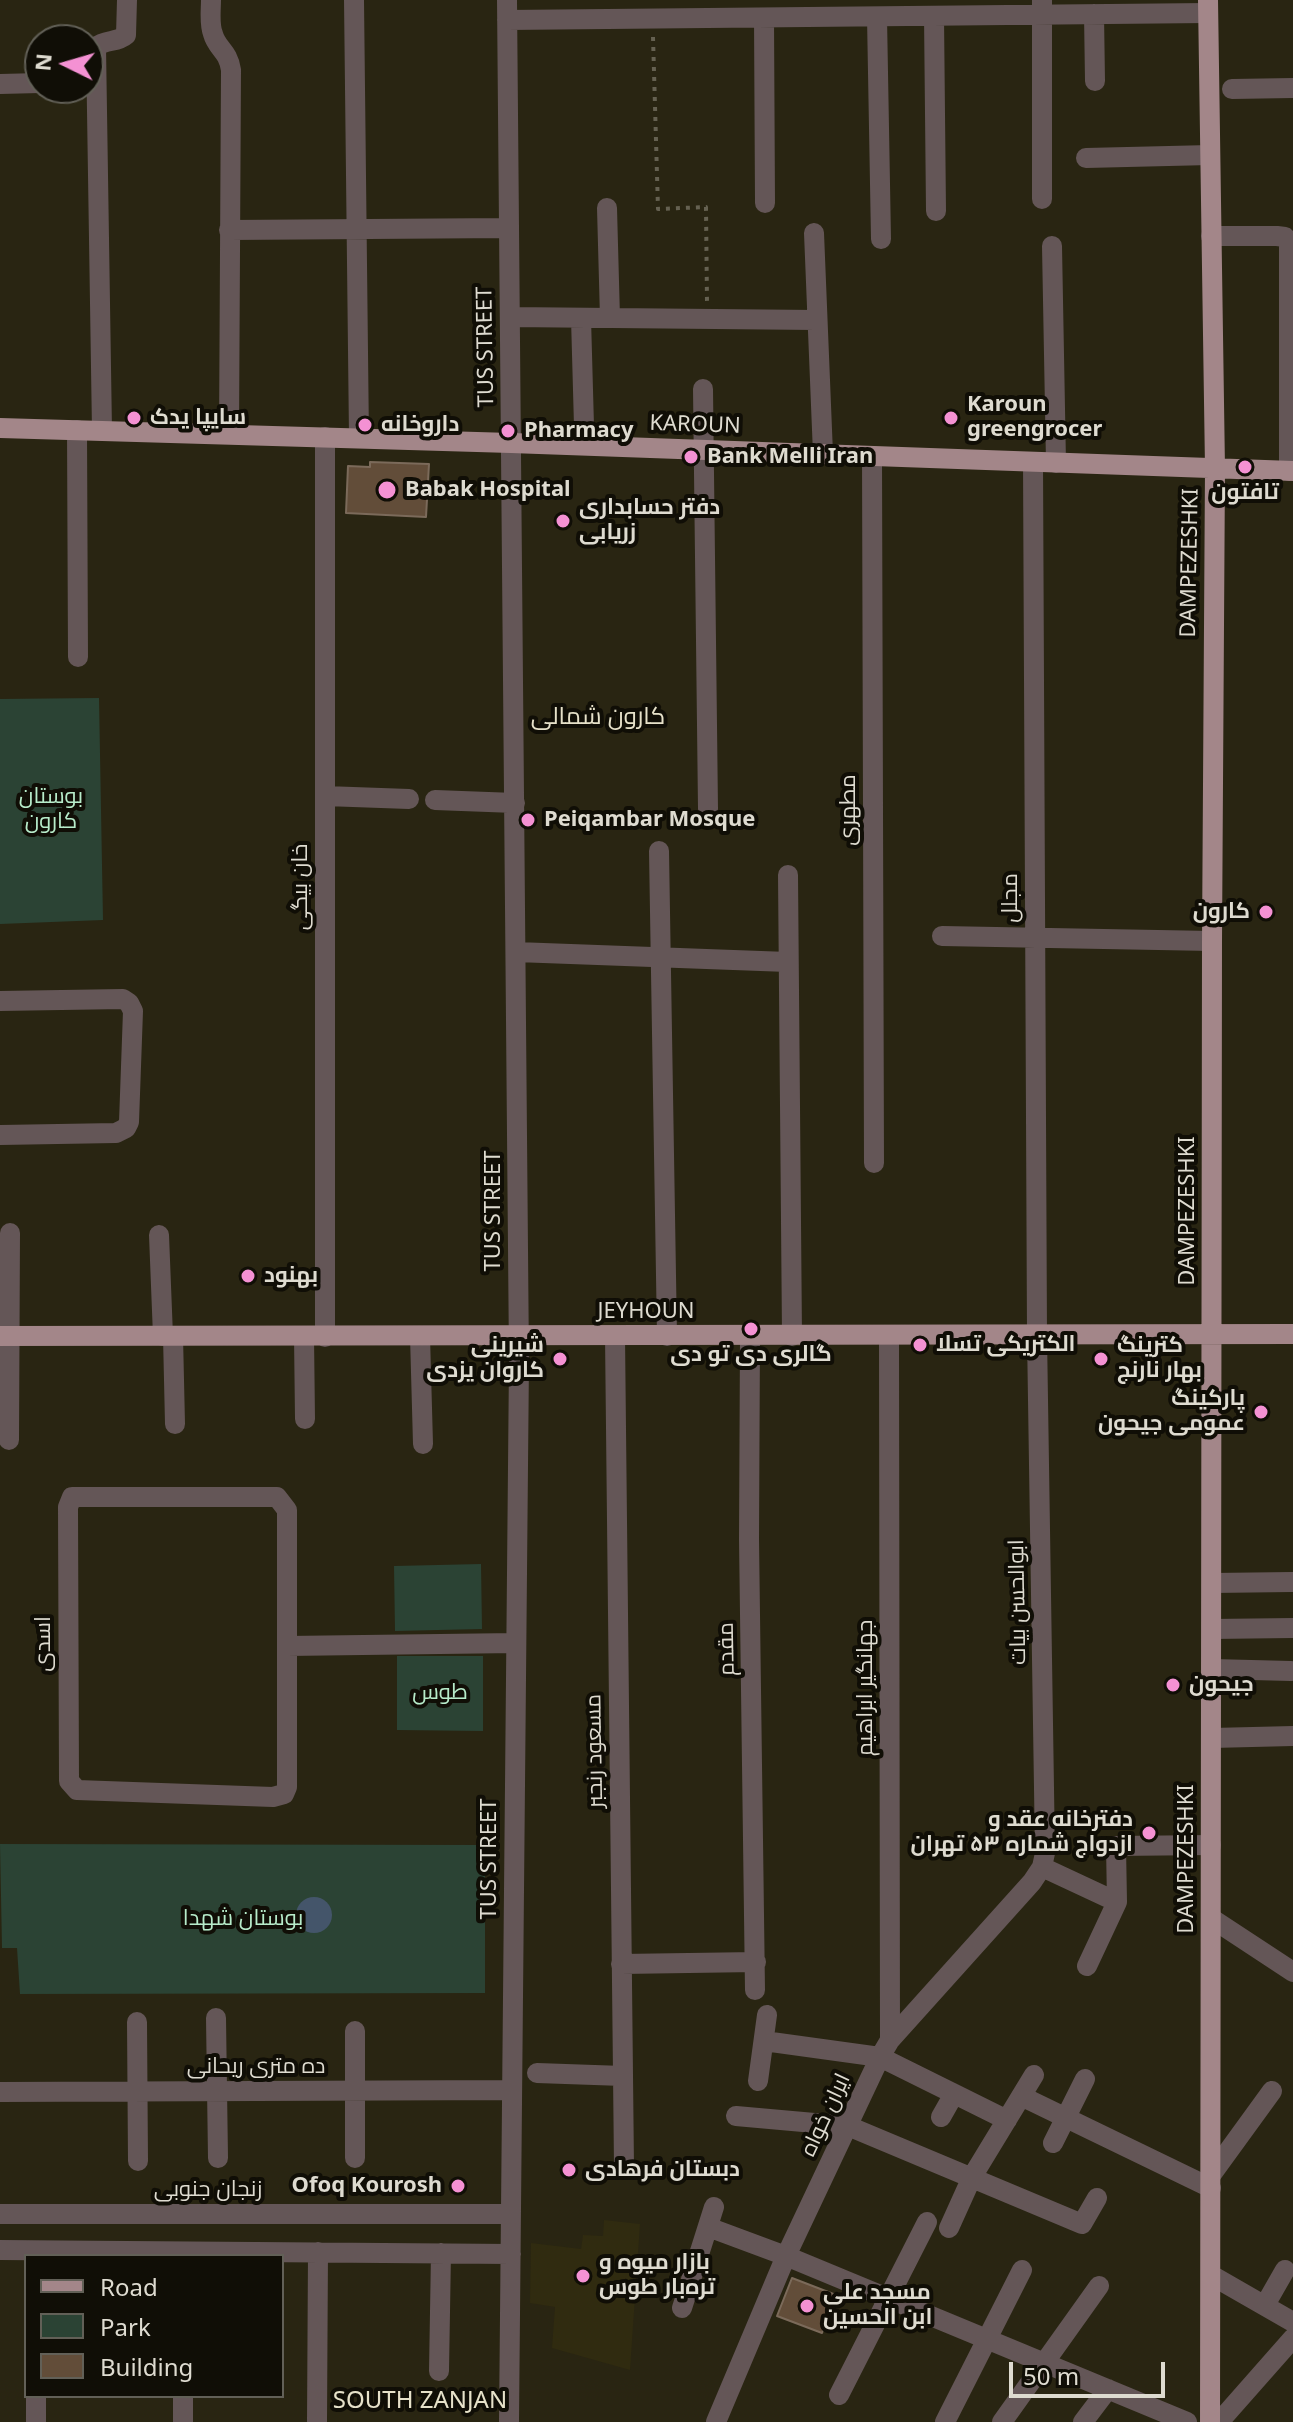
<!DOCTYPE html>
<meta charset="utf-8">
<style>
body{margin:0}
#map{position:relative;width:1293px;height:2422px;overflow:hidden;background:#292512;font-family:"Noto Sans",sans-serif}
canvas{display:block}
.legend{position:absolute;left:24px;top:2254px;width:260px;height:144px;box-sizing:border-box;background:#100e06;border:2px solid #626057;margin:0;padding:10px 14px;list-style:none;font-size:24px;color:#dedbd0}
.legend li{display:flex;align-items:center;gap:16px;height:40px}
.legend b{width:40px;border:2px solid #626057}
.north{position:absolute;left:24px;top:24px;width:80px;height:80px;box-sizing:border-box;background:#100e06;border:2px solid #626057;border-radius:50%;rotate:275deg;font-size:22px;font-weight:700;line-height:32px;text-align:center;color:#dedbd0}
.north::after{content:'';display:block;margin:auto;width:28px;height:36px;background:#f491d3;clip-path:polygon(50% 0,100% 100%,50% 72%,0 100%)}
.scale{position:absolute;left:1009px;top:2362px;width:156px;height:36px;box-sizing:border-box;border:4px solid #dedbd0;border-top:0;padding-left:10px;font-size:24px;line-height:28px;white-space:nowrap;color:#dedbd0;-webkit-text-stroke:6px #100e06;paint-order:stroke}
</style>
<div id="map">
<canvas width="1293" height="2422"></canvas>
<ul class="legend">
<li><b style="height:10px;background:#a38689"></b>Road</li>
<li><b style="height:22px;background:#2b4334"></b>Park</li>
<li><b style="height:22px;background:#624d39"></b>Building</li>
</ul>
<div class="north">N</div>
<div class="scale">50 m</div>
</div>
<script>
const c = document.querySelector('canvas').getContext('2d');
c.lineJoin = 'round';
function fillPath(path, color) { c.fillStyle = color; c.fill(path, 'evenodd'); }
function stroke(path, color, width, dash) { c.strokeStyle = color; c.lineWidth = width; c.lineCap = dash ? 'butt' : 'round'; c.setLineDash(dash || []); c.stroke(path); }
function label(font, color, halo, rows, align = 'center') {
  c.font = font + ' "Noto Sans",Cairo,sans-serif'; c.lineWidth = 8; c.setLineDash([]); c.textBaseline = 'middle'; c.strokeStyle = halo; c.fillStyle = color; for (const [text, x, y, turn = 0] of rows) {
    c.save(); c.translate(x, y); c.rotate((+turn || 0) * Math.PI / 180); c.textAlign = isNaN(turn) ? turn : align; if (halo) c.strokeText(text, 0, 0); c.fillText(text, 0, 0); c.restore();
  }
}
const built = new Path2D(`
 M 604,2220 L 640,2224 L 630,2370 L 552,2348 L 555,2307 L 530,2303 L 531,2243 L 581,2249 L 583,2235 L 603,2236 Z`);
const green = new Path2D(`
 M 99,698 L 103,920 L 0,924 L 0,699 Z
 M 481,1564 L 482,1629 L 395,1631 L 394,1566 Z
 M 397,1656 L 483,1656 L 483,1731 L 397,1730 Z
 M 0,1844 L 485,1845 L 485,1993 L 20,1994 L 17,1948 L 2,1948 Z`);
const water = new Path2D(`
 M296 1915a18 18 0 1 1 36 0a18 18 0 1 1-36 0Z`);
const building = new Path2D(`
 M 370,462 L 429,464 L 426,517 L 346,513 L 348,466 L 370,467 Z
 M 792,2278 L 836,2295 L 822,2333 L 777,2316 Z`);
const path = new Path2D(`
 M 653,37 L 658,209 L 706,207 L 707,302`);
const minor = new Path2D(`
 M 211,0 C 211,11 209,24 213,34 C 217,49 228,50 231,70 L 229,434
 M 354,0 L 359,438
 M 507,0 L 519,1360 L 509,2422
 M 1042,0 L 1042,199
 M 1094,14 L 1095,81
 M 934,16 L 936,211
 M 877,17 L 881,239
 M 764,18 L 765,203
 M 507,20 L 1208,13
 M 0,84 L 40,83
 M 1232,89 L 1293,88
 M 1086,158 L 1210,155
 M 607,208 L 610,318
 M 229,230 L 508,228
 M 814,233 L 823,454
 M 1211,236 L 1277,236 L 1285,237 L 1289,243 L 1289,471
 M 1052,246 L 1056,463
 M 510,317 L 816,320
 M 581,318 L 584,426
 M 703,389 L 708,809
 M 77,430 L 78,657
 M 102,431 L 96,47 C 105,39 117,43 126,35 L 127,0
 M 325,437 L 325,1337
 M 872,456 L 874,1163
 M 325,796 L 409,799
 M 435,800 L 515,803
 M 659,851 L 667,1336
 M 788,875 L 792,1336
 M 942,936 L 1212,941
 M 516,952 L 788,962
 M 0,1001 L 123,999 L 129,1003 L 133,1011 L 129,1122 L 126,1128 L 116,1133 L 0,1135
 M 159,1235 L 163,1336
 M 889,1335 L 890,2040
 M 173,1336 L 175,1424
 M 304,1336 L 305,1419
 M 420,1336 L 423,1444
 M 615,1336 L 624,2166
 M 750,1336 L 749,1539 L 755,1990
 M 9,1440 L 10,1233
 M 72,1497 L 277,1497 L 287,1510 L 287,1787 L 284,1794 L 273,1797 L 77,1790 L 69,1781 L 68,1507 Z
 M 1212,1583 L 1292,1582
 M 1212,1629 L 1293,1628
 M 287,1646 L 516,1643
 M 1212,1669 L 1291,1671
 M 1212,1738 L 1293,1736
 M 1042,1867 L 1117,1902 L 1116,1846 L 1211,1845
 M 1211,1918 L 1293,1972
 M 621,1964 L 756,1962
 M 1087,1966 L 1117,1902
 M 216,2018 L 218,2158
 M 137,2022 L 138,2161
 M 764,2041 L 880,2057 L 1007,2120
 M 537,2073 L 623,2076
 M 758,2081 L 767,2015
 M 0,2092 L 512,2090
 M 1021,2096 L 1211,2188
 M 736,2116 L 848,2126 L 1082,2224 L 1097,2198
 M 941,2117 L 954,2094
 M 1053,2143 L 1085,2079
 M 355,2158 L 355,2031
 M 1211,2175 L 1272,2091
 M 0,2214 L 511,2214
 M 708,2227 L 786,2256 L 1187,2422
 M 949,2228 L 972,2177 L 1034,2075
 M 0,2250 L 511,2254
 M 1211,2275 L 1293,2322
 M 1265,2305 L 1285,2270
 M 682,2308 L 714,2207
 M 439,2371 L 441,2253
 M 839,2395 L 927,2222
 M 36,2422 L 36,2396
 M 183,2422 L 183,2396
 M 317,2422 L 318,2252
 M 716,2422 L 786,2256 L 880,2057 L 890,2040 L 1032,1882 L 1042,1867 L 1045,1853 L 1037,1335 L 1033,462
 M 945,2422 L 1022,2270
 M 1002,2422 L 1099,2286
 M 1083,2422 L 1108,2389
 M 1219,2422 L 1293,2338`);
const major = new Path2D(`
 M 1208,0 L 1215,468 L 1212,941 L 1210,2422
 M 0,428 L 511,443 L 1293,471
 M 0,1336 L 1293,1334`);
const markers = [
 [134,418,8,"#f491d3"],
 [951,418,8,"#f491d3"],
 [365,425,8,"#f491d3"],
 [508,431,8,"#f491d3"],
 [691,457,8,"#f491d3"],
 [1245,467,8,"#f491d3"],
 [387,490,10,"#f491d3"],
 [563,521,8,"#f491d3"],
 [528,820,8,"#f491d3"],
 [1266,912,8,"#f491d3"],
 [248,1276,8,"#f491d3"],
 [751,1329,8,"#f491d3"],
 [920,1345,8,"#f491d3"],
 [560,1359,8,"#f491d3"],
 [1101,1359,8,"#f491d3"],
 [1261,1412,8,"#f491d3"],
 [1173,1685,8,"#f491d3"],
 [1149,1833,8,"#f491d3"],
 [569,2170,8,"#f491d3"],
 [458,2186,8,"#f491d3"],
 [583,2276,8,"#f491d3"],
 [807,2306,8,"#f491d3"]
];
const streetNames = [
 ["TUS STREET",486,347,-91],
 ["KAROUN",695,425,2],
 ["DAMPEZESHKI",1190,563,-89],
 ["مطهری",849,810,-90],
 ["خان بیگی",301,887,-90],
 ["مجلل",1011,898,-90],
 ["TUS STREET",494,1211,-90],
 ["DAMPEZESHKI",1188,1211,-90],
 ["JEYHOUN",646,1312],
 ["ابوالحسن بیات",1018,1602,-91],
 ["اسدی",44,1644,-90],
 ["مقدم",727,1649,-91],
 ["جهانگیر ابراهیم",866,1688,-90],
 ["مسعود رنجبر",595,1751,-91],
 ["TUS STREET",490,1859,-90],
 ["DAMPEZESHKI",1187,1859,-90],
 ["ده متری ریحانی",256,2067],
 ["ایران خواه",826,2115,-65],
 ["زنجان جنوبی",208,2190]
];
const poiNames = [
 ["Karoun",967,405],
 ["greengrocer",967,430],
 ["سایپا یدک",150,418],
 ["داروخانه",381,425],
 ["Pharmacy",524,431],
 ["Bank Melli Iran",707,457],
 ["Babak Hospital",405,490],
 ["تافتون",1245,493,"center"],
 ["دفتر حسابداری",579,508],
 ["زریابی",579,533],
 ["Peiqambar Mosque",544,820],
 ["کارون",1250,912,"right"],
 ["بهنود",264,1276],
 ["الکتریکی تسلا",936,1345],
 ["شیرینی",544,1346,"right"],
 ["کاروان یزدی",544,1371,"right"],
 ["کترینگ",1117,1346],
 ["بهار نارنج",1117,1371],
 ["گالری دی تو دی",751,1355,"center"],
 ["پارکینگ",1245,1399,"right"],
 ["عمومی جیحون",1245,1424,"right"],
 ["جیحون",1189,1685],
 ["دفترخانه عقد و",1133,1820,"right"],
 ["ازدواج شماره ۵۳ تهران",1133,1845,"right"],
 ["دبستان فرهادی",585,2170],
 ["Ofoq Kourosh",442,2186,"right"],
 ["بازار میوه و",599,2263],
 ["تره‌بار طوس",599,2288],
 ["مسجد علی",823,2293],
 ["ابن الحسین",823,2318]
];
const parkNames = [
 ["بوستان",51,797],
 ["کارون",51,822],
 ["طوس",440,1693],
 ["بوستان شهدا",243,1919]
];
const neighbourhoodNames = [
 ["کارون شمالی",598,717],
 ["SOUTH ZANJAN",420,2401]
];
fillPath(built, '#302b10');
fillPath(green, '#2b4334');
fillPath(water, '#44556a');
fillPath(building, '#624d39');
stroke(building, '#7b6a5a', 2);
stroke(path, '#656151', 4, [4, 6]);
stroke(minor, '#645657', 20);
stroke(major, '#a38689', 20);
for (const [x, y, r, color] of markers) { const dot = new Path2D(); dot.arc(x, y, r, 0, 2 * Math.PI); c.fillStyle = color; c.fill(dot); stroke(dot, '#100e06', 3); }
label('22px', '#dedbd0', '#100e06', streetNames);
label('bold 22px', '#dedbd0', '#100e06', poiNames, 'left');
label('22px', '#b7ecca', '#100e06', parkNames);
label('24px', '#e6e1c9', '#100e06', neighbourhoodNames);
</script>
